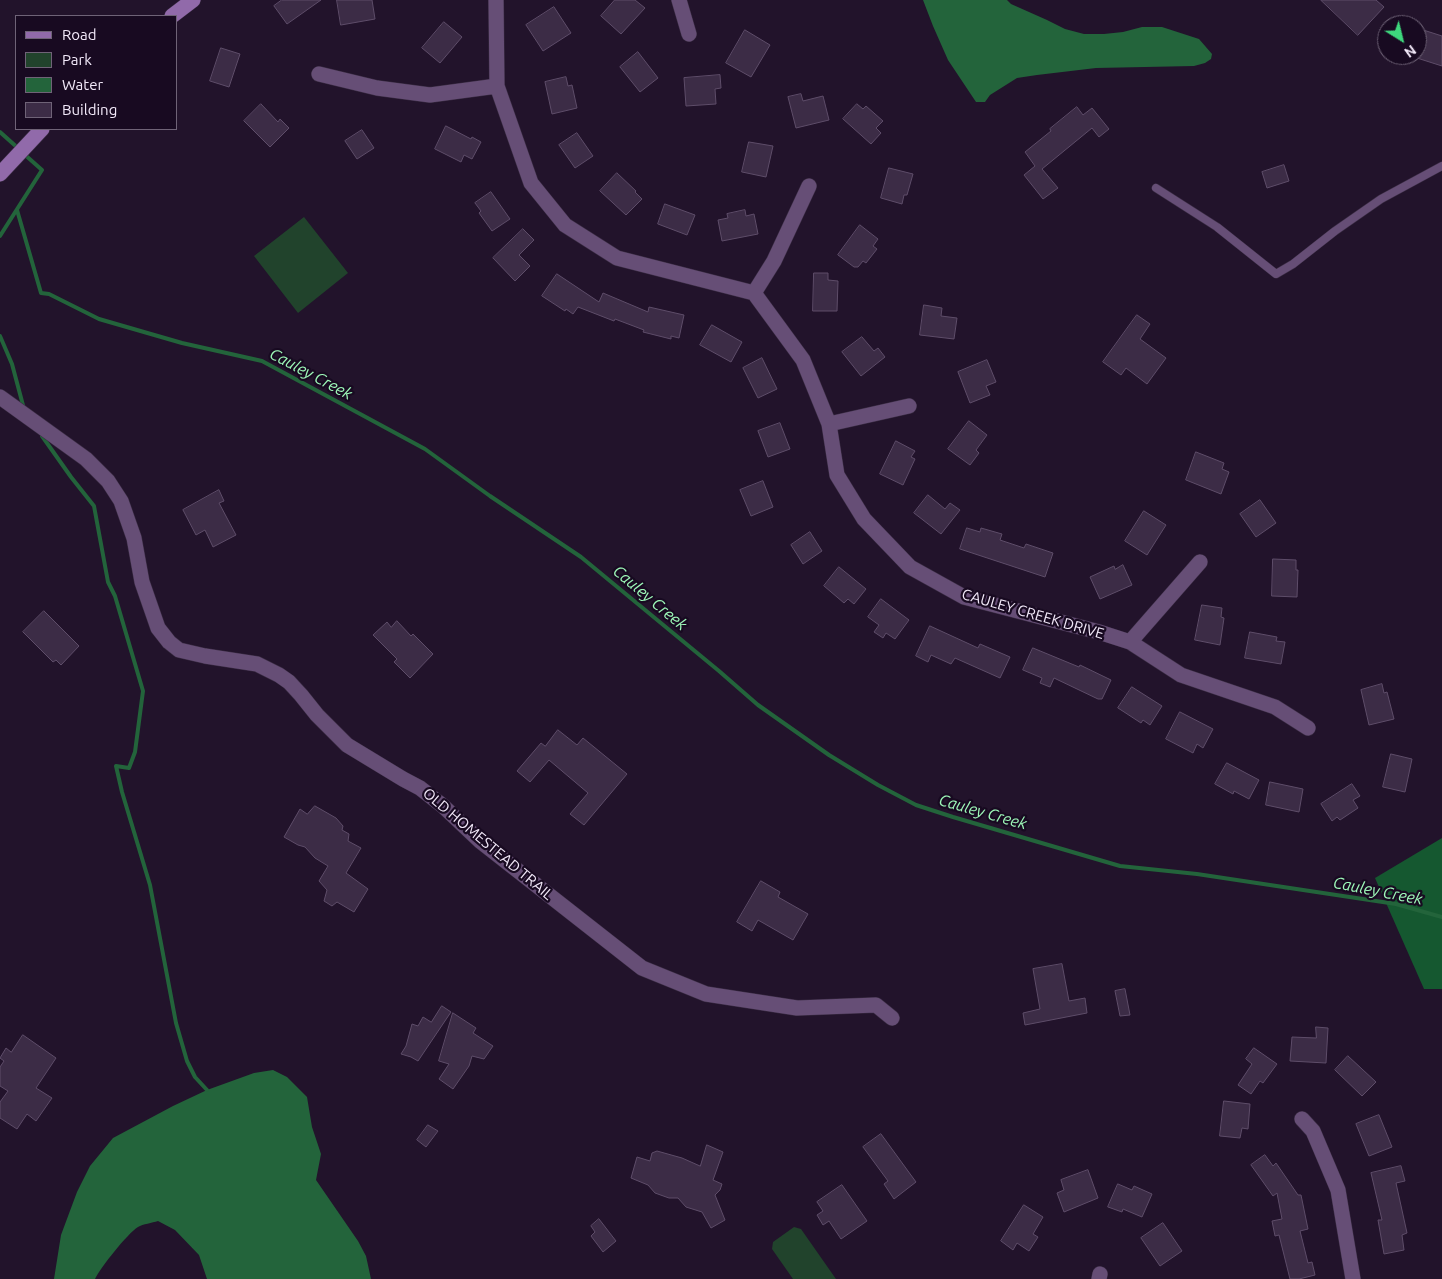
<!DOCTYPE html>
<style>
body{margin:0}
#map{position:relative;width:1442px;height:1279px;overflow:hidden;background:#22132b;font-family:Ubuntu,sans-serif}
canvas{display:block}
.legend{position:absolute;left:15px;top:15px;width:162px;height:115px;box-sizing:border-box;background:#180a21;border:1px solid #6f6377;margin:0;padding:6px 9px;list-style:none;font-size:15px;color:#f2e9f9}
.legend li{display:flex;align-items:center;gap:10px;height:25px}
.legend b{width:25px;border:1px solid #6f6377}
.north{position:absolute;left:1377px;top:15px;width:50px;height:50px;box-sizing:border-box;background:#180a21;border:1px solid #6f6377;border-radius:50%;rotate:144deg;font-size:14px;font-weight:700;line-height:20px;text-align:center;color:#f2e9f9}
.north::after{content:'';display:block;margin:auto;width:18px;height:22px;background:#3ed77d;clip-path:polygon(50% 0,100% 100%,50% 72%,0 100%)}
</style>
<div id="map">
<canvas width="1442" height="1279"></canvas>
<ul class="legend">
<li><b style="height:6px;background:#916aaa"></b>Road</li>
<li><b style="height:14px;background:#21432c"></b>Park</li>
<li><b style="height:14px;background:#23643b"></b>Water</li>
<li><b style="height:14px;background:#3c2c46"></b>Building</li>
</ul>
<div class="north">N</div>
</div>
<script>
const c = document.querySelector('canvas').getContext('2d');
c.lineJoin = 'round';
function fillPath(path, color) { c.fillStyle = color; c.fill(path, 'evenodd'); }
function stroke(path, color, width, dash) { c.strokeStyle = color; c.lineWidth = width; c.lineCap = dash ? 'butt' : 'round'; c.setLineDash(dash || []); c.stroke(path); }
function label(font, color, halo, rows, align = 'center') {
  c.font = font + ' Ubuntu,sans-serif'; c.lineWidth = 4.5; c.setLineDash([]); c.textBaseline = 'middle'; c.strokeStyle = halo; c.fillStyle = color; for (const [text, x, y, turn = 0] of rows) {
    c.save(); c.translate(x, y); c.rotate((+turn || 0) * Math.PI / 180); c.textAlign = isNaN(turn) ? turn : align; if (halo) c.strokeText(text, 0, 0); c.fillText(text, 0, 0); c.restore();
  }
}
const green = new Path2D(`
 M 304,217 L 348,273 L 298,313 L 254,256 Z
 M 794,1227 L 801,1229 L 836,1279 L 793,1279 L 772,1249 L 773,1242 Z`);
const forest = new Path2D(`
 M 1442,838 L 1442,989 L 1424,989 L 1375,878 Z`);
const water = new Path2D(`
 M 923,0 L 1007,0 L 1011,4 L 1047,20 L 1065,29 L 1084,34 L 1104,34 L 1123,32 L 1142,27 L 1162,27 L 1199,39 L 1212,54 L 1211,59 L 1205,63 L 1194,66 L 1096,68 L 1037,75 L 1017,78 L 990,95 L 985,102 L 976,102 L 948,60 L 933,26 Z
 M 273,1070 L 287,1077 L 307,1097 L 312,1127 L 321,1154 L 316,1180 L 358,1241 L 366,1256 L 371,1279 L 207,1279 L 199,1255 L 175,1230 L 158,1221 C 152,1223 143,1224 138,1227 C 127,1234 101,1267 95,1279 L 54,1279 L 61,1235 L 77,1192 L 90,1166 L 113,1138 L 173,1106 L 207,1090 L 254,1073 Z`);
const stream = new Path2D(`
 M 0,132 L 19,149
 M 17,210 L 41,293 L 49,294 L 99,319 L 182,343 L 262,361 L 425,449 L 490,496 L 581,557 L 719,671 L 758,705 L 829,755 L 878,785 L 916,805 L 953,817 L 1120,866 L 1197,874 L 1396,904 L 1442,917
 M 0,236 L 42,170 L 24,154
 M 0,336 L 12,364 L 24,409
 M 42,436 L 71,477 L 94,506 L 108,582 L 115,596 L 143,691 L 135,752 L 129,768 L 116,766 L 122,792 L 150,885 L 176,1023 L 187,1061 L 195,1077 L 207,1090`);
const building = new Path2D(`
 M 282,0 L 321,0 L 287,24 L 274,6 Z
 M 337,0 L 372,0 L 375,19 L 341,25 Z
 M 615,0 L 635,0 L 645,8 L 621,34 L 601,16 Z
 M 1321,0 L 1376,0 L 1384,7 L 1358,35 Z
 M 554,7 L 571,33 L 543,51 L 526,25 Z
 M 444,22 L 462,37 L 440,63 L 422,48 Z
 M 1417,28 L 1442,36 L 1442,66 L 1417,58 Z
 M 745,30 L 770,45 L 751,77 L 726,63 Z
 M 221,48 L 240,54 L 229,87 L 210,81 Z
 M 638,52 L 658,78 L 640,92 L 620,67 Z
 M 720,75 L 721,88 L 715,89 L 716,104 L 686,106 L 684,78 Z
 M 566,77 L 568,86 L 572,85 L 577,108 L 552,114 L 545,82 Z
 M 801,94 L 803,101 L 823,96 L 829,120 L 796,128 L 788,97 Z
 M 261,104 L 278,122 L 280,119 L 289,128 L 270,147 L 244,121 Z
 M 857,104 L 863,109 L 866,106 L 883,121 L 876,128 L 881,133 L 871,144 L 843,119 Z
 M 1077,107 L 1083,115 L 1092,108 L 1109,129 L 1099,137 L 1092,128 L 1042,169 L 1058,188 L 1043,199 L 1024,175 L 1035,166 L 1025,152 L 1051,131 L 1050,129 Z
 M 446,126 L 471,139 L 472,137 L 481,142 L 472,159 L 464,155 L 461,162 L 435,149 Z
 M 362,130 L 374,148 L 357,159 L 345,141 Z
 M 577,133 L 593,156 L 575,168 L 559,145 Z
 M 749,142 L 773,146 L 766,177 L 742,172 Z
 M 1284,165 L 1289,181 L 1267,188 L 1262,172 Z
 M 889,168 L 913,174 L 907,195 L 904,195 L 902,204 L 881,198 Z
 M 617,173 L 636,191 L 635,192 L 642,199 L 626,215 L 600,191 Z
 M 491,192 L 510,219 L 492,231 L 479,213 L 481,211 L 475,203 Z
 M 665,204 L 695,215 L 687,235 L 658,224 Z
 M 745,210 L 746,216 L 754,214 L 758,234 L 722,241 L 718,220 L 728,218 L 727,214 Z
 M 860,225 L 878,239 L 873,246 L 877,249 L 866,263 L 863,261 L 858,267 L 854,267 L 838,255 Z
 M 523,229 L 534,240 L 519,255 L 530,266 L 515,281 L 493,258 Z
 M 814,273 L 828,273 L 828,280 L 838,281 L 837,311 L 813,311 Z
 M 557,274 L 599,302 L 603,293 L 648,312 L 649,307 L 684,315 L 679,338 L 671,336 L 671,339 L 643,332 L 644,330 L 615,319 L 614,321 L 578,307 L 573,314 L 566,309 L 565,311 L 542,296 Z
 M 924,305 L 942,308 L 941,316 L 957,318 L 954,339 L 920,335 Z
 M 1137,315 L 1150,324 L 1140,339 L 1166,358 L 1147,384 L 1126,368 L 1121,375 L 1103,362 Z
 M 712,325 L 742,342 L 731,362 L 700,345 Z
 M 862,337 L 874,351 L 878,348 L 885,357 L 861,376 L 842,352 Z
 M 762,358 L 777,389 L 758,398 L 743,368 Z
 M 987,360 L 996,382 L 986,386 L 990,395 L 970,403 L 958,372 Z
 M 969,421 L 987,435 L 976,450 L 979,453 L 970,465 L 948,449 Z
 M 780,423 L 790,449 L 768,457 L 758,431 Z
 M 896,441 L 915,451 L 911,457 L 915,459 L 903,485 L 880,474 Z
 M 1196,452 L 1224,463 L 1222,469 L 1229,472 L 1221,494 L 1186,480 Z
 M 763,481 L 773,507 L 751,516 L 740,490 Z
 M 219,490 L 224,501 L 219,503 L 236,535 L 213,547 L 205,530 L 196,535 L 183,510 Z
 M 928,495 L 945,509 L 950,503 L 960,510 L 941,534 L 914,513 Z
 M 1260,500 L 1276,523 L 1256,537 L 1240,514 Z
 M 1144,511 L 1166,525 L 1147,555 L 1125,541 Z
 M 967,528 L 980,532 L 981,528 L 1002,534 L 1000,540 L 1024,548 L 1026,544 L 1053,553 L 1045,577 L 960,549 Z
 M 810,532 L 822,551 L 803,564 L 791,545 Z
 M 1273,559 L 1296,560 L 1296,570 L 1298,570 L 1297,597 L 1272,596 Z
 M 1123,565 L 1132,585 L 1100,599 L 1090,577 L 1114,566 L 1115,569 Z
 M 839,567 L 866,589 L 854,604 L 848,599 L 844,603 L 824,586 Z
 M 881,599 L 909,620 L 895,639 L 886,633 L 883,638 L 874,632 L 879,625 L 868,617 Z
 M 1202,605 L 1222,608 L 1221,617 L 1224,618 L 1220,645 L 1195,640 Z
 M 44,611 L 79,646 L 61,665 L 56,660 L 53,662 L 23,632 Z
 M 397,621 L 411,636 L 413,634 L 433,654 L 410,678 L 394,662 L 397,659 L 373,635 L 387,622 L 391,627 Z
 M 930,626 L 978,648 L 980,644 L 1010,657 L 1000,678 L 955,658 L 951,664 L 931,655 L 928,662 L 916,656 Z
 M 1250,632 L 1277,637 L 1276,641 L 1285,642 L 1281,664 L 1245,658 Z
 M 1033,648 L 1079,667 L 1080,665 L 1111,680 L 1102,699 L 1098,699 L 1054,678 L 1050,687 L 1040,683 L 1042,678 L 1023,670 Z
 M 1382,684 L 1384,693 L 1387,692 L 1394,719 L 1369,725 L 1361,690 Z
 M 1132,687 L 1162,706 L 1150,725 L 1143,720 L 1141,723 L 1118,708 Z
 M 1180,712 L 1213,729 L 1203,748 L 1197,744 L 1193,753 L 1166,739 Z
 M 558,730 L 577,745 L 583,738 L 627,774 L 584,825 L 570,814 L 588,793 L 549,760 L 530,782 L 517,771 L 541,743 L 545,746 Z
 M 1391,754 L 1412,759 L 1405,792 L 1383,787 Z
 M 1227,763 L 1259,780 L 1249,799 L 1234,791 L 1233,794 L 1215,784 Z
 M 1270,782 L 1303,789 L 1299,812 L 1266,805 Z
 M 1352,784 L 1360,796 L 1353,800 L 1358,808 L 1340,820 L 1337,817 L 1332,821 L 1321,804 Z
 M 315,806 L 336,818 L 343,826 L 342,830 L 349,834 L 348,841 L 361,848 L 346,873 L 368,889 L 354,912 L 337,902 L 332,906 L 324,901 L 327,890 L 319,881 L 328,866 L 315,858 L 305,847 L 298,845 L 284,837 L 300,809 L 307,814 Z
 M 761,881 L 780,892 L 778,897 L 808,914 L 793,940 L 758,920 L 752,931 L 737,922 Z
 M 1062,964 L 1069,1001 L 1085,998 L 1087,1013 L 1025,1025 L 1023,1013 L 1040,1009 L 1033,969 Z
 M 1125,989 L 1130,1015 L 1120,1016 L 1115,991 Z
 M 442,1006 L 451,1012 L 418,1061 L 411,1057 L 401,1054 L 406,1046 L 412,1024 L 418,1026 L 423,1017 L 431,1022 Z
 M 453,1013 L 476,1028 L 473,1033 L 493,1046 L 484,1059 L 472,1056 L 469,1066 L 453,1089 L 439,1079 L 449,1064 L 439,1061 Z
 M 1316,1027 L 1328,1028 L 1326,1063 L 1290,1061 L 1292,1037 L 1316,1038 Z
 M 23,1035 L 56,1058 L 36,1088 L 52,1098 L 36,1121 L 27,1114 L 17,1129 L 0,1118 L 0,1102 L 8,1091 L 0,1086 L 0,1067 L 4,1061 L 0,1058 L 6,1048 L 11,1052 Z
 M 1254,1048 L 1277,1064 L 1263,1083 L 1260,1081 L 1251,1094 L 1238,1085 L 1252,1064 L 1246,1059 Z
 M 1348,1056 L 1376,1082 L 1362,1096 L 1335,1070 Z
 M 1224,1101 L 1250,1104 L 1248,1129 L 1242,1128 L 1240,1138 L 1220,1136 Z
 M 1379,1115 L 1392,1147 L 1369,1156 L 1356,1124 Z
 M 428,1125 L 438,1131 L 426,1147 L 417,1140 Z
 M 881,1134 L 916,1182 L 894,1199 L 884,1184 L 888,1181 L 863,1147 Z
 M 707,1145 L 723,1152 L 713,1180 L 722,1184 L 720,1190 L 715,1195 L 725,1220 L 711,1228 L 702,1212 L 686,1207 L 678,1198 L 669,1198 L 655,1193 L 648,1185 L 631,1178 L 637,1157 L 650,1161 L 652,1153 L 657,1151 L 682,1158 L 700,1166 Z
 M 1265,1155 L 1273,1166 L 1276,1163 L 1298,1195 L 1301,1195 L 1308,1229 L 1300,1231 L 1308,1263 L 1312,1262 L 1315,1275 L 1299,1279 L 1290,1279 L 1279,1235 L 1275,1236 L 1272,1221 L 1282,1219 L 1277,1193 L 1273,1196 L 1251,1165 Z
 M 1401,1166 L 1405,1181 L 1396,1183 L 1407,1233 L 1402,1235 L 1404,1250 L 1384,1254 L 1378,1220 L 1382,1220 L 1371,1173 Z
 M 1088,1170 L 1098,1198 L 1064,1212 L 1057,1193 L 1064,1190 L 1061,1180 Z
 M 1118,1184 L 1132,1190 L 1134,1186 L 1152,1194 L 1142,1217 L 1123,1209 L 1122,1212 L 1108,1207 Z
 M 842,1185 L 867,1221 L 841,1239 L 829,1221 L 823,1225 L 817,1215 L 823,1211 L 817,1202 Z
 M 1024,1205 L 1043,1217 L 1033,1234 L 1038,1237 L 1029,1251 L 1017,1243 L 1013,1250 L 1001,1241 Z
 M 599,1219 L 616,1241 L 603,1252 L 591,1236 L 595,1232 L 591,1226 Z
 M 1163,1223 L 1182,1251 L 1160,1266 L 1141,1238 Z`);
const lane = new Path2D(`
 M 1156,188 L 1217,227 L 1276,274 L 1293,264 L 1335,231 L 1381,199 L 1442,166`);
const street = new Path2D(`
 M 496,0 L 497,86 L 531,183 L 565,225 L 617,258 L 754,293 L 803,360 L 829,424 L 837,475 L 864,519 L 910,567 L 964,597 L 1099,632 L 1130,642 L 1181,675 L 1275,707 L 1308,728
 M 679,0 L 689,34
 M 319,74 L 377,88 L 430,95 L 497,86
 M 754,293 L 774,261 L 809,186
 M 0,397 L 86,459 L 108,481 L 121,501 L 134,538 L 142,582 L 158,628 L 169,642 L 179,650 L 205,656 L 257,664 L 279,675 L 289,682 L 301,695 L 317,715 L 347,745 L 403,779 L 420,788 L 443,806 L 480,841 L 642,968 L 706,994 L 797,1008 L 876,1005 L 892,1018
 M 829,424 L 909,406
 M 1130,642 L 1200,562
 M 1302,1119 L 1313,1131 L 1338,1190 L 1353,1279
 M 1099,1279 L 1100,1274`);
const secondary = new Path2D(`
 M 172,16 L 193,0
 M 0,174 L 42,129`);
const streetNames = [
 ["CAULEY CREEK DRIVE",1033,614,16],
 ["OLD HOMESTEAD TRAIL",488,844,40]
];
const waterNames = [
 ["Cauley Creek",311,374,28],
 ["Cauley Creek",650,598,40],
 ["Cauley Creek",983,812,16],
 ["Cauley Creek",1378,891,11]
];
fillPath(green, '#21432c');
fillPath(forest, '#155830');
fillPath(water, '#23643b');
stroke(stream, '#23643b', 4);
fillPath(building, '#3c2c46');
stroke(building, '#5e4d69', 1);
stroke(lane, '#3b2d44', 9);
stroke(street, '#3b2d44', 16);
stroke(secondary, '#3b2d44', 16);
stroke(lane, '#664e76', 8);
stroke(street, '#664e76', 15);
stroke(secondary, '#916aaa', 15);
label('15px', '#f2e9f9', '#180a21', streetNames);
label('italic 16px', '#9ef9b9', '#180a21', waterNames);
</script>
